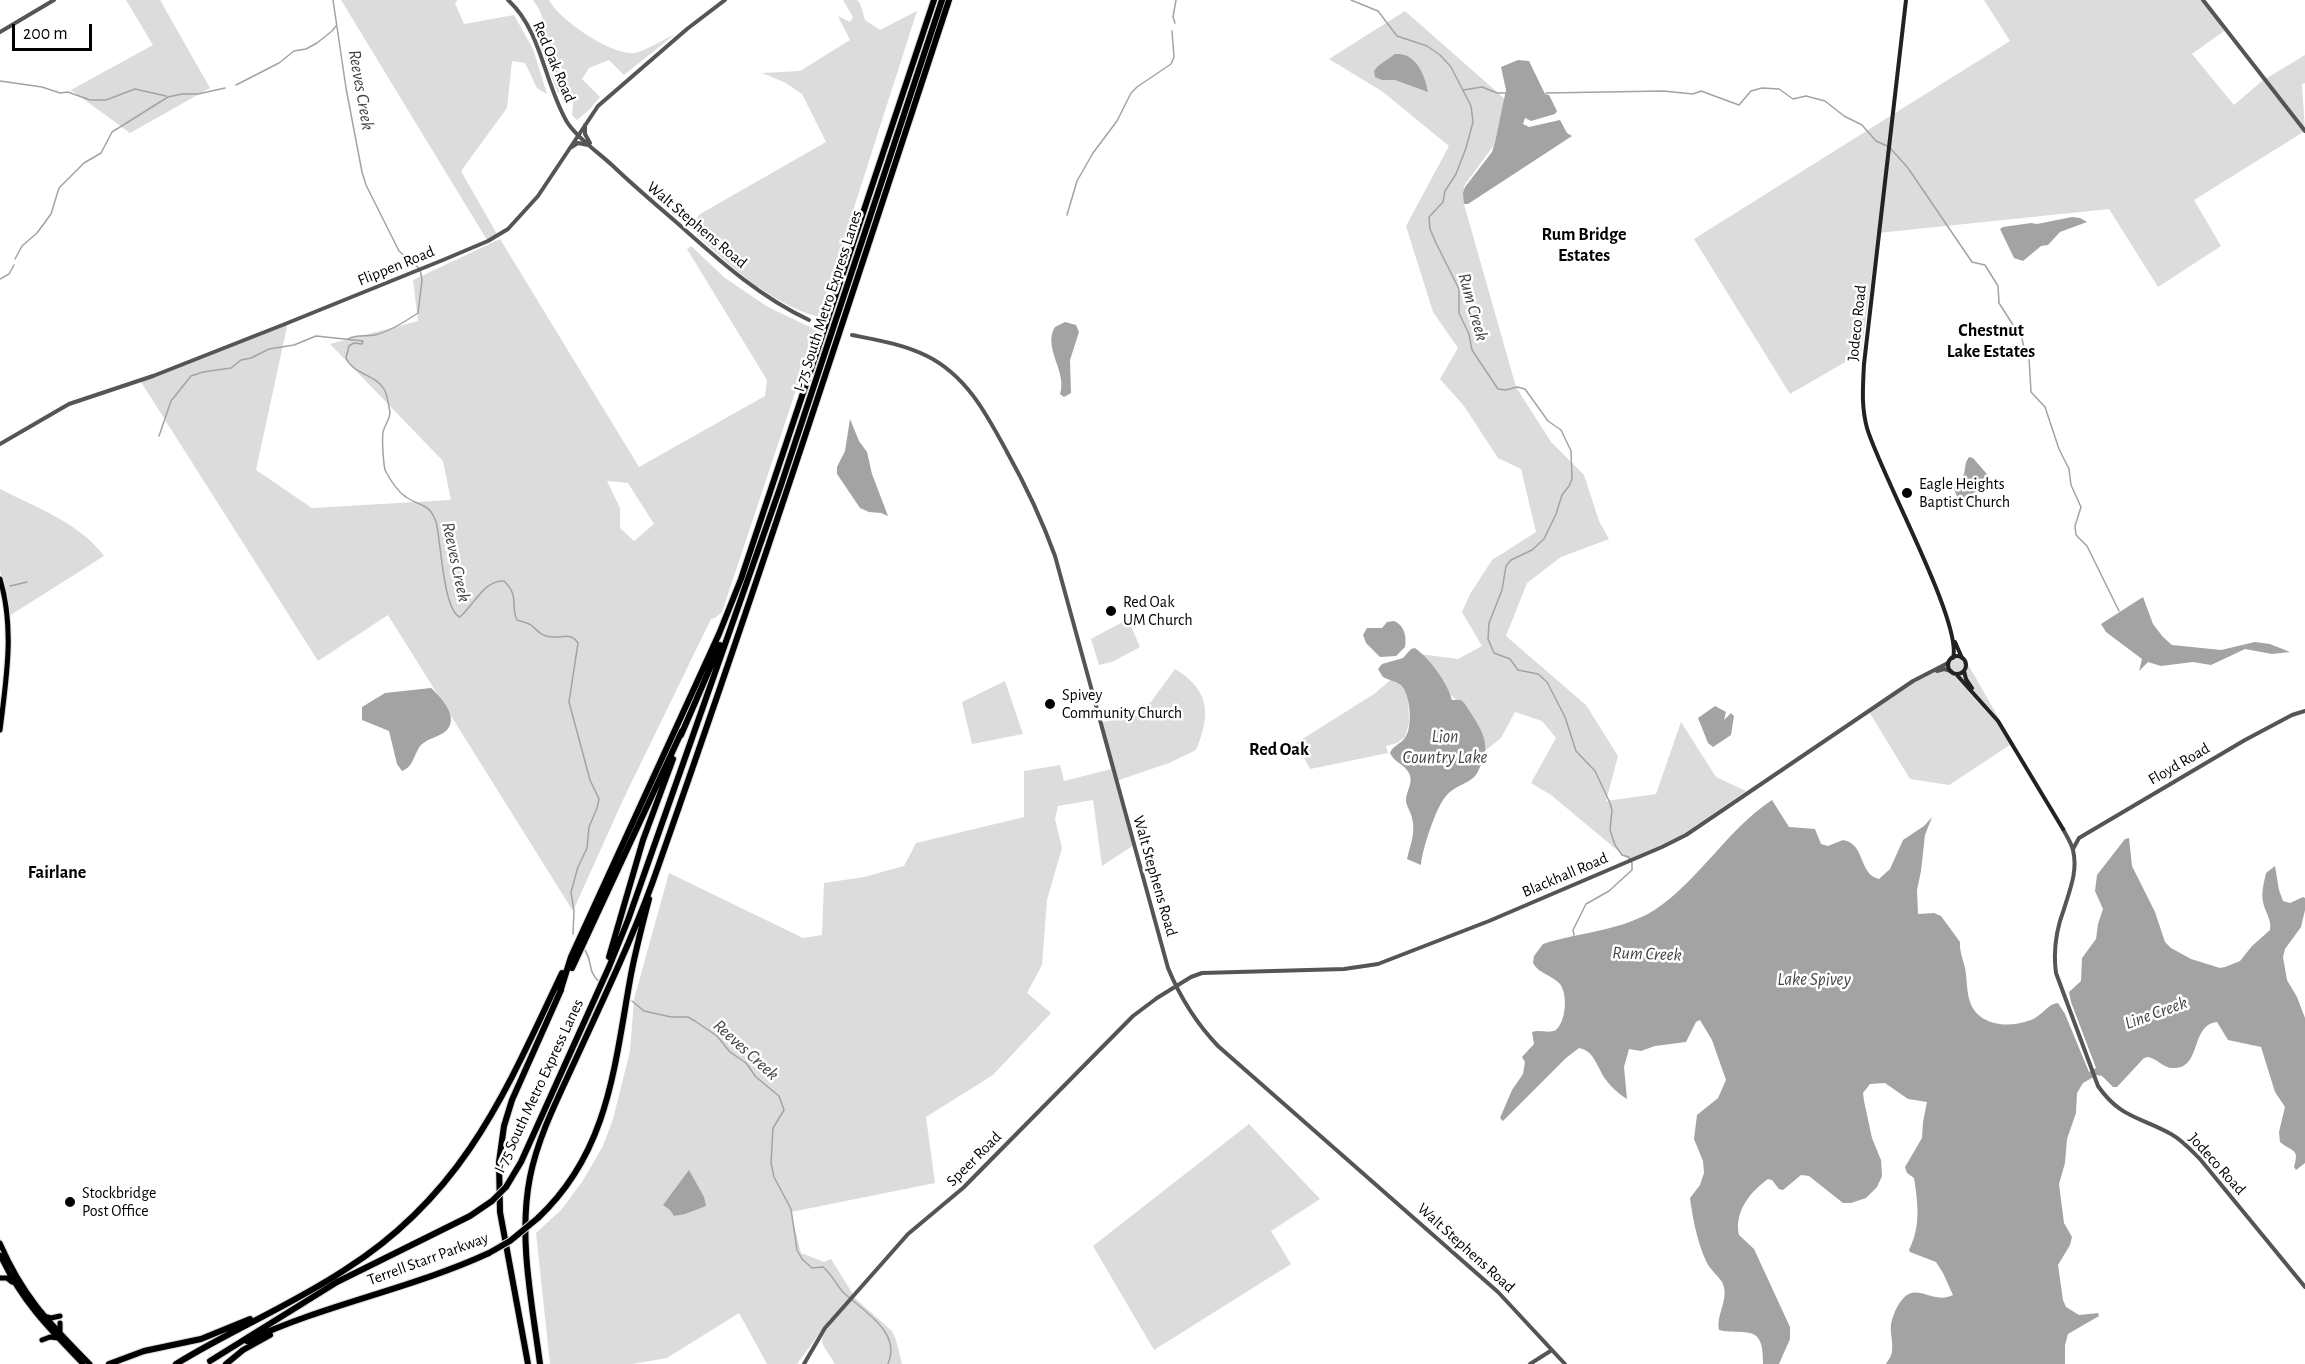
<!DOCTYPE html>
<style>
body{margin:0}
#map{position:relative;width:2305px;height:1364px;overflow:hidden;background:#fff;font-family:"Alegreya Sans",sans-serif}
canvas{display:block}
.scale{position:absolute;left:12px;top:24px;width:80px;height:27px;box-sizing:border-box;border:3px solid #000;border-top:0;padding-left:8px;font-size:18px;line-height:21px;white-space:nowrap;color:#000;-webkit-text-stroke:4px #fff;paint-order:stroke}
</style>
<div id="map">
<canvas width="2305" height="1364"></canvas>
<div class="scale">200 m</div>
</div>
<script>
const c = document.querySelector('canvas').getContext('2d');
c.lineJoin = 'round';
function fillPath(path, color) { c.fillStyle = color; c.fill(path, 'evenodd'); }
function stroke(path, color, width, dash) { c.strokeStyle = color; c.lineWidth = width; c.lineCap = dash ? 'butt' : 'round'; c.setLineDash(dash || []); c.stroke(path); }
function label(font, color, halo, rows, align = 'center') {
  c.font = font + ' "Alegreya Sans",sans-serif'; c.lineWidth = 5; c.setLineDash([]); c.textBaseline = 'middle'; c.strokeStyle = halo; c.fillStyle = color; for (const [text, x, y, turn = 0] of rows) {
    c.save(); c.translate(x, y); c.rotate((+turn || 0) * Math.PI / 180); c.textAlign = isNaN(turn) ? turn : align; if (halo) c.strokeText(text, 0, 0); c.fillText(text, 0, 0); c.restore();
  }
}
const green = new Path2D(`
 M 126,0 L 160,0 L 210,88 L 130,133 L 71,90 L 153,45 Z
 M 341,0 L 458,0 L 455,3 L 464,24 L 514,15 L 533,49 L 547,94 L 537,88 L 525,63 L 512,61 L 507,108 L 461,171 L 497,234 L 487,240 Z
 M 533,0 L 549,0 C 559,20 612,56 635,53 C 645,51 664,39 674,35 L 624,75 L 609,60 L 589,68 L 582,79 L 600,97 L 590,109 L 577,120 L 572,115 L 574,96 L 558,93 L 534,31 L 545,24 L 539,9 Z
 M 843,0 L 857,0 L 860,3 L 865,20 L 880,30 L 917,11 L 819,317 C 770,304 726,263 690,228 L 700,214 L 826,142 L 802,94 L 786,83 L 762,73 L 800,71 L 850,40 L 838,16 L 850,22 L 853,17 Z
 M 1984,0 L 2203,0 L 2224,31 L 2192,54 L 2234,105 L 2262,81 L 2305,55 L 2305,83 L 2302,84 L 2305,131 L 2194,200 L 2221,246 L 2158,287 L 2109,209 L 1878,233 L 1861,353 L 1790,394 L 1694,239 L 2010,41 Z
 M 1405,11 L 1505,99 L 1494,145 L 1464,186 L 1464,204 L 1516,387 L 1551,442 L 1584,475 L 1599,521 L 1609,539 L 1561,557 L 1527,583 L 1506,636 L 1586,705 L 1618,756 L 1606,801 L 1656,794 L 1681,722 L 1716,777 L 1746,791 L 1682,835 L 1629,860 L 1551,795 L 1531,783 L 1556,738 L 1542,721 L 1515,712 L 1501,738 L 1481,754 L 1457,701 L 1435,680 L 1420,654 L 1458,659 L 1482,646 L 1462,612 L 1470,594 L 1492,560 L 1536,532 L 1521,469 L 1498,458 L 1464,406 L 1440,379 L 1458,348 L 1433,312 L 1406,226 L 1449,146 L 1383,92 L 1329,59 Z
 M 500,239 L 639,467 L 765,396 L 767,380 L 687,249 L 691,246 L 725,278 L 768,307 L 816,330 L 722,612 L 715,618 L 711,619 L 622,802 L 573,911 L 388,615 L 318,661 L 141,382 L 288,322 L 256,470 L 312,508 L 451,500 L 443,461 L 330,344 L 418,321 L 413,280 ZM 607,481 L 628,483 L 654,524 L 634,541 L 620,528 L 620,508 Z
 M 0,489 C 35,507 80,523 104,556 L 9,616 L 0,570 Z
 M 1128,619 L 1140,647 L 1112,662 L 1099,665 L 1091,639 Z
 M 1961,652 L 2013,743 L 1949,785 L 1910,779 L 1868,710 Z
 M 1175,669 C 1210,690 1211,715 1196,750 L 1169,763 L 1116,781 L 1134,845 L 1102,866 L 1093,800 L 1058,806 L 1055,819 L 1062,848 L 1047,900 L 1042,965 L 1027,993 L 1051,1013 L 993,1075 L 926,1117 L 935,1183 L 791,1212 L 801,1253 L 824,1262 L 831,1259 L 856,1299 L 892,1331 L 896,1340 L 902,1364 L 835,1364 C 823,1343 815,1343 832,1323 L 830,1319 L 797,1364 L 767,1364 L 739,1313 L 667,1358 L 632,1364 L 550,1364 L 536,1233 L 561,1210 L 582,1182 L 603,1146 L 613,1119 L 630,1051 L 634,999 L 669,873 L 803,938 L 822,935 L 824,883 L 864,877 L 904,866 L 916,843 L 1024,817 L 1024,771 L 1060,765 L 1064,781 L 1111,769 L 1099,723 L 1126,717 L 1151,702 Z
 M 1394,677 L 1408,689 L 1409,723 L 1405,737 L 1397,743 L 1386,746 L 1388,753 L 1310,769 L 1296,743 L 1374,694 Z
 M 1005,681 L 1023,734 L 972,744 L 962,702 Z
 M 1249,1124 L 1320,1199 L 1271,1231 L 1291,1264 L 1154,1350 L 1093,1246 Z`);
const water = new Path2D(`
 M 1395,54 C 1416,52 1425,75 1428,92 L 1395,80 L 1382,80 L 1375,77 L 1374,71 L 1378,66 Z
 M 1518,60 L 1529,61 L 1545,94 L 1549,95 L 1557,111 L 1555,114 L 1531,121 L 1525,118 L 1523,124 L 1529,127 L 1560,120 L 1567,133 L 1572,136 L 1468,204 L 1464,204 L 1463,193 L 1465,187 L 1492,152 L 1495,142 L 1506,90 L 1501,67 Z
 M 2072,217 L 2080,218 L 2087,222 L 2060,232 L 2048,245 L 2041,246 L 2023,261 L 2014,258 L 2000,229 L 2003,227 L 2031,223 L 2037,224 Z
 M 1065,322 L 1076,325 L 1079,332 L 1070,360 L 1071,393 L 1064,397 L 1060,394 C 1068,373 1042,347 1055,327 Z
 M 850,419 L 859,441 L 867,452 L 872,474 L 888,516 L 881,513 L 869,512 L 860,508 L 837,474 L 837,467 L 845,451 Z
 M 1969,457 L 1973,458 L 1993,481 L 1959,502 L 1954,489 L 1964,474 L 1966,462 Z
 M 2143,597 L 2153,624 L 2163,637 L 2172,645 L 2221,650 L 2255,642 L 2270,644 L 2290,652 L 2272,654 L 2245,649 L 2211,665 L 2193,662 L 2161,666 L 2148,662 L 2139,671 L 2142,659 L 2106,632 L 2101,624 Z
 M 1394,621 C 1404,625 1407,636 1405,647 L 1396,656 L 1380,657 L 1366,643 L 1363,635 L 1367,628 L 1382,628 L 1387,622 Z
 M 1415,648 C 1430,659 1447,682 1452,700 L 1461,700 L 1465,704 C 1478,725 1494,743 1480,767 C 1478,771 1477,775 1473,778 C 1464,785 1453,787 1446,796 C 1436,807 1422,850 1421,865 L 1407,859 C 1410,846 1416,832 1412,818 C 1411,812 1406,806 1406,800 C 1406,791 1414,782 1409,773 C 1404,764 1394,762 1390,753 C 1393,745 1402,744 1406,736 C 1413,725 1410,693 1401,685 C 1396,681 1388,680 1383,677 L 1378,669 L 1382,664 L 1403,658 L 1411,649 Z
 M 431,688 C 441,697 460,718 446,731 C 439,737 428,738 421,745 C 414,753 414,767 402,771 L 397,764 L 389,731 L 362,720 L 362,707 L 385,693 Z
 M 1715,706 L 1726,712 L 1724,720 L 1731,713 L 1734,716 L 1731,735 L 1713,747 L 1708,743 L 1698,718 Z
 M 1772,800 L 1789,827 L 1815,829 L 1821,844 L 1828,846 L 1843,840 C 1866,844 1858,874 1879,879 L 1890,869 L 1903,840 L 1924,826 L 1932,817 L 1925,835 L 1921,871 L 1917,890 L 1918,914 L 1934,913 L 1941,916 L 1960,942 C 1959,953 1965,963 1966,974 C 1967,983 1967,993 1970,1002 C 1979,1027 2010,1028 2031,1020 C 2042,1016 2047,1004 2058,1003 L 2065,1014 L 2089,1072 L 2096,1068 L 2071,1002 L 2069,992 L 2081,981 L 2082,958 L 2096,939 L 2098,924 L 2103,909 L 2095,891 L 2097,875 L 2125,839 L 2129,838 L 2132,866 L 2155,912 L 2165,942 L 2171,948 L 2191,959 L 2220,968 L 2225,967 L 2240,961 L 2252,946 L 2270,930 C 2272,920 2265,912 2263,902 C 2261,892 2264,883 2266,873 L 2275,866 L 2279,890 L 2283,901 L 2290,903 L 2303,897 L 2305,898 L 2305,910 L 2301,927 L 2285,949 L 2283,957 L 2287,980 L 2297,997 L 2305,1018 L 2305,1163 L 2296,1170 L 2294,1167 C 2300,1148 2292,1152 2280,1142 L 2279,1132 L 2285,1107 L 2275,1092 L 2261,1047 L 2228,1040 L 2217,1022 C 2190,1025 2202,1068 2174,1068 C 2164,1069 2158,1059 2148,1057 L 2144,1058 L 2117,1087 L 2113,1087 L 2102,1076 L 2097,1075 L 2083,1083 L 2077,1093 L 2076,1113 L 2067,1139 L 2065,1163 L 2059,1184 L 2064,1223 L 2072,1237 L 2070,1245 L 2058,1265 L 2063,1300 L 2066,1307 L 2079,1315 L 2098,1313 L 2099,1316 L 2068,1334 L 2065,1345 L 2065,1364 L 1886,1364 C 1888,1360 1892,1356 1892,1351 C 1894,1339 1887,1330 1894,1314 C 1912,1272 1928,1307 1953,1295 L 1943,1273 L 1936,1262 L 1910,1252 L 1909,1250 C 1921,1226 1918,1204 1914,1178 L 1907,1173 L 1905,1167 L 1922,1138 L 1923,1122 L 1927,1102 L 1908,1099 L 1885,1083 L 1870,1084 L 1863,1093 L 1864,1101 L 1872,1138 L 1881,1160 L 1882,1176 L 1877,1187 L 1866,1198 L 1851,1203 L 1843,1203 L 1809,1176 L 1801,1175 L 1783,1190 L 1779,1189 L 1772,1180 L 1768,1179 C 1750,1192 1734,1212 1739,1235 L 1754,1249 L 1790,1327 L 1790,1339 L 1779,1364 L 1763,1364 C 1764,1322 1746,1336 1719,1330 C 1716,1314 1729,1300 1723,1284 C 1719,1276 1710,1270 1706,1261 C 1697,1241 1693,1220 1690,1198 L 1700,1185 L 1704,1173 L 1703,1161 L 1694,1139 L 1697,1115 L 1718,1098 L 1726,1080 L 1712,1040 L 1700,1020 L 1696,1022 L 1686,1042 L 1655,1046 L 1641,1051 L 1629,1049 L 1624,1067 L 1627,1099 C 1619,1094 1611,1087 1606,1080 C 1597,1068 1595,1051 1579,1048 L 1566,1058 L 1503,1121 L 1500,1118 L 1512,1090 L 1523,1074 L 1525,1062 L 1522,1057 L 1534,1044 L 1532,1032 C 1540,1029 1548,1034 1556,1030 C 1566,1021 1568,995 1560,984 C 1552,975 1539,974 1533,963 L 1534,956 L 1543,944 C 1579,932 1623,931 1656,909 C 1700,879 1728,829 1772,800 Z
 M 689,1170 L 704,1197 L 706,1206 L 685,1214 L 674,1216 L 670,1210 L 663,1205 Z`);
const stream = new Path2D(`
 M 333,0 L 346,88 L 362,172 L 366,185 L 399,251 L 420,269 L 422,280 L 418,313 C 406,321 389,332 375,335 C 365,337 358,334 348,339
 M 1351,0 L 1378,11 L 1397,36 L 1427,46 L 1440,55 L 1451,67 L 1471,106 L 1473,122 L 1466,148 L 1456,174 L 1445,191 L 1443,202 L 1429,217 L 1430,229 L 1436,243 L 1459,289 L 1459,313 L 1469,334 L 1472,350 L 1498,389 L 1506,390 L 1517,387 L 1525,389 L 1548,421 L 1561,430 L 1571,451 L 1572,479 L 1569,486 L 1562,495 L 1556,514 L 1544,539 L 1532,550 L 1511,560 L 1506,566 L 1502,590 L 1489,623 L 1488,639 L 1494,653 L 1510,659 L 1518,670 L 1538,674 L 1547,682 L 1565,717 L 1576,751 L 1595,771 L 1610,803 L 1612,810 L 1610,830 L 1615,845 L 1622,855 L 1629,857 L 1632,863 L 1632,870 L 1609,891 L 1586,904 L 1573,930 L 1574,935
 M 1175,23 L 1173,17 L 1176,0
 M 0,81 L 42,87 L 60,93 L 68,92 L 90,100 L 106,100 L 135,89 L 166,96
 M 236,85 L 279,63 L 294,51 L 306,49 L 317,43 L 332,31 L 336,26
 M 1463,90 L 1482,87 L 1497,93 L 1508,93
 M 1546,93 L 1663,91 L 1693,94 L 1701,91 L 1739,105 L 1751,91 L 1762,88 L 1779,89 L 1793,99 L 1806,96 L 1825,101 L 1844,116 L 1862,125 L 1876,141 L 1887,146
 M 1891,149 L 1908,168 L 1972,262 L 1985,265 L 1998,286 L 1999,303 L 2022,339 L 2025,352 L 2029,358 L 2031,392 L 2045,407 L 2059,449 L 2069,469 L 2071,485 L 2081,507 L 2075,526 L 2076,535 L 2087,546 L 2119,611
 M 1067,215 L 1077,181 L 1093,153 L 1117,121 L 1131,93 L 1137,87 L 1171,64 L 1174,57 L 1172,31
 M 15,259 L 22,246 L 37,233 L 51,214 L 59,188 L 84,163 L 101,153 L 112,132 L 168,97 L 182,94 L 198,94 L 225,88
 M 0,279 L 9,274 L 14,265
 M 159,436 L 171,401 L 191,376 L 203,372 L 231,368 L 241,360 L 251,358 L 269,349 L 294,345 L 316,336 L 363,341 L 362,344 L 354,343 L 349,346 L 346,358 C 353,374 376,375 384,389 C 387,394 388,401 389,407 C 392,418 386,421 383,432 C 382,438 383,467 386,472 C 391,481 398,492 406,497 C 420,507 429,502 436,522 C 441,539 443,611 460,617 C 473,606 485,579 504,581 C 520,596 510,606 517,620 C 522,622 527,622 531,625 C 538,631 541,636 552,637 C 562,638 571,632 578,643 L 569,702 L 590,780 L 599,799 L 597,808 L 589,827 L 587,848 L 578,867 L 571,892 L 574,911 L 573,934
 M 10,586 L 27,582
 M 585,950 C 594,965 586,969 600,983
 M 632,1001 L 644,1011 L 671,1017 L 688,1017 L 695,1021 L 717,1036 L 730,1052 L 746,1063 L 756,1077 L 779,1096 L 784,1110 L 773,1128 L 771,1163 L 774,1177 L 791,1209 L 797,1250 L 802,1259 L 812,1268 L 823,1267 C 832,1274 836,1285 844,1293 C 863,1311 902,1332 888,1364`);
const tertiary = new Path2D(`
 M 508,0 C 542,31 544,83 567,122 C 578,139 598,152 613,166 C 636,188 660,208 684,229 C 723,264 762,298 809,320
 M 2203,0 L 2305,131
 M 0,32 L 54,0
 M 585,125 L 585,134 L 590,143
 M 570,148 L 578,143 L 588,145
 M 852,335 C 877,340 903,344 927,356 C 967,376 987,415 1007,452 C 1026,486 1042,520 1055,556 L 1168,968 C 1180,997 1196,1023 1218,1046 L 1498,1292 L 1565,1364
 M 0,444 L 69,404 L 153,376 L 285,324 L 443,260 L 488,241 L 508,229 L 538,196 L 598,106 L 687,29 L 725,0
 M 1937,671 L 1944,669 L 1951,671
 M 2063,829 C 2066,835 2071,842 2073,850 C 2078,871 2070,889 2064,909 C 2056,930 2053,951 2056,973 L 2098,1086 C 2120,1118 2141,1117 2171,1134 C 2182,1140 2191,1150 2200,1159 L 2305,1287
 M 2073,849 L 2079,838 L 2245,740 L 2292,715 L 2305,711
 M 804,1364 L 825,1328 L 908,1234 L 963,1188 L 1133,1016 L 1157,998 L 1191,977 L 1202,973 L 1344,969 L 1378,964 L 1489,921 L 1662,847 L 1686,835 L 1913,681 L 1948,663
 M 1530,1364 L 1552,1350`);
const secondary = new Path2D(`
 M 1906,0 L 1864,364 C 1863,386 1861,406 1867,428 C 1880,473 1963,623 1953,658
 M 1955,642 L 1962,658
 M1948 665a9 9 0 1 1 18 0a9 9 0 1 1-18 0Z
 M 1964,671 L 1966,679 L 1972,688
 M 1956,674 L 1998,721 L 2063,829`);
const trunk = new Path2D(`
 M 0,579 C 15,629 6,680 0,730
 M 0,1243 C 24,1298 49,1322 90,1364
 M 0,1255 C 21,1301 49,1329 83,1364
 M 0,1278 L 7,1278 L 12,1282
 M 44,1316 L 51,1318 L 60,1316
 M 60,1334 L 60,1323
 M 42,1340 L 50,1337 L 58,1338`);
const motorway = new Path2D(`
 M 681,735 L 720,645
 M 609,957 L 643,840 L 673,759
 M 572,968 L 682,731
 M 560,992 L 571,957 L 719,634 L 741,579 L 934,0
 M 506,1187 L 521,1162 L 609,967 L 628,920 L 780,488 L 942,0
 M 538,1218 C 608,1152 614,1069 630,980 C 635,952 642,926 649,899
 M 247,1341 C 325,1304 411,1289 489,1253
 M 210,1361 L 337,1282 L 470,1216 L 492,1201
 M 109,1364 L 144,1351 L 201,1339 L 250,1319
 M 176,1364 C 231,1330 292,1305 346,1269 C 464,1194 505,1093 562,973
 M 226,1364 L 243,1350 L 270,1335
 M 528,1364 L 500,1212 L 499,1162 L 504,1126 L 512,1100 L 561,990
 M 540,1364 C 532,1303 518,1238 530,1177 C 538,1137 557,1100 574,1063 C 604,997 636,932 659,864 C 760,577 854,288 949,0`);
const motorwayBridge = new Path2D(`
 M 492,1201 L 506,1187
 M 489,1253 L 510,1241 L 538,1218`);
const markers = [
 [1907,493,6,"#000"],
 [1111,611,6,"#000"],
 [1050,704,6,"#000"],
 [70,1202,6,"#000"]
];
const streetNames = [
 ["Red Oak Road",554,62,67],
 ["Walt Stephens Road",697,225,40],
 ["Flippen Road",396,266,-22],
 ["I-75 South Metro Express Lanes",828,301,-72],
 ["Jodeco Road",1857,323,-84],
 ["Floyd Road",2179,764,-30],
 ["Blackhall Road",1565,875,-23],
 ["Walt Stephens Road",1155,876,74],
 ["I-75 South Metro Express Lanes",539,1086,-65],
 ["Speer Road",974,1159,-45],
 ["Jodeco Road",2217,1164,48],
 ["Walt Stephens Road",1466,1248,42],
 ["Terrell Starr Parkway",428,1259,-20]
];
const poiNames = [
 ["Eagle Heights",1919,484],
 ["Baptist Church",1919,502],
 ["Red Oak",1123,602],
 ["UM Church",1123,620],
 ["Spivey",1062,695],
 ["Community Church",1062,713],
 ["Stockbridge",82,1193],
 ["Post Office",82,1211]
];
const waterNames = [
 ["Reeves Creek",361,90,80],
 ["Rum Creek",1473,307,74],
 ["Reeves Creek",456,562,78],
 ["Lion",1445,737],
 ["Country Lake",1445,758],
 ["Rum Creek",1647,954,2],
 ["Lake Spivey",1814,980],
 ["Line Creek",2156,1013,-20],
 ["Reeves Creek",746,1050,42]
];
const neighbourhoodNames = [
 ["Rum Bridge",1584,235],
 ["Estates",1584,256],
 ["Chestnut",1991,331],
 ["Lake Estates",1991,352],
 ["Red Oak",1279,750],
 ["Fairlane",57,873]
];
fillPath(green, '#dcdcdc');
fillPath(water, '#a3a3a3');
stroke(stream, '#a3a3a3', 1.5);
stroke(trunk, '#dbdbdb', 7);
stroke(motorway, '#dbdbdb', 8);
stroke(tertiary, '#555', 4);
stroke(secondary, '#222', 4);
stroke(trunk, '#000', 5);
stroke(motorway, '#000', 6);
stroke(motorwayBridge, '#dbdbdb', 8, []);
stroke(motorwayBridge, '#000', 6);
for (const [x, y, r, color] of markers) { const dot = new Path2D(); dot.arc(x, y, r, 0, 2 * Math.PI); c.fillStyle = color; c.fill(dot); stroke(dot, '#fff', 2); }
label('16px', '#000', '#fff', streetNames);
label('16px', '#000', '#fff', poiNames, 'left');
label('italic 18px', '#444', '#fff', waterNames);
label('bold 18px', '#000', '#fff', neighbourhoodNames);
</script>
